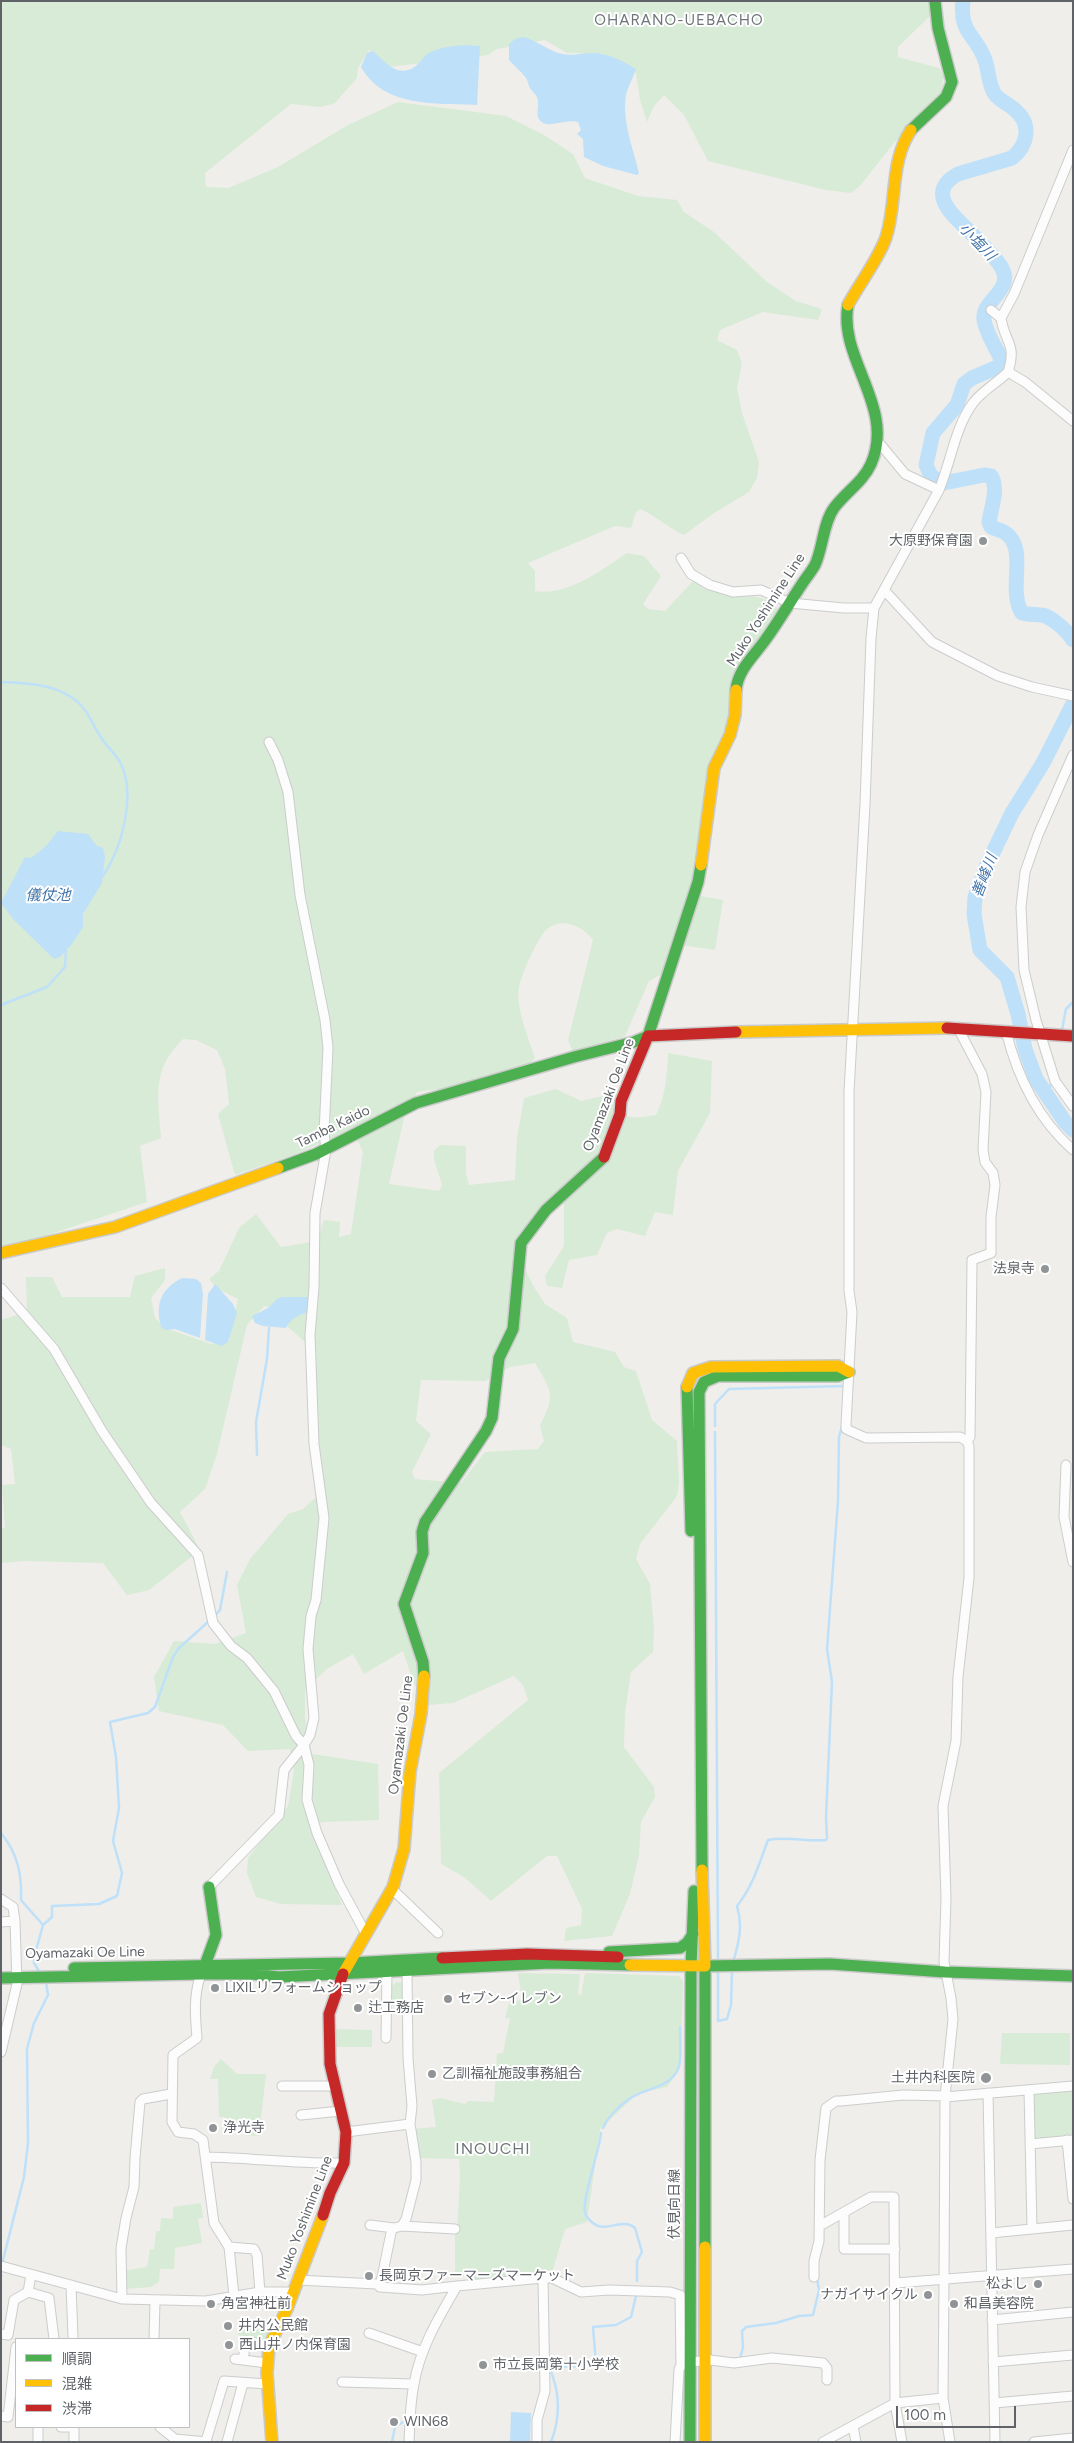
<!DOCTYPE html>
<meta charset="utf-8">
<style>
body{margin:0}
#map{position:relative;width:1074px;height:2443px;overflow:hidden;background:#efeeea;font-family:Figtree,"Noto Sans JP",sans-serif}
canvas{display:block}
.frame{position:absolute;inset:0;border:2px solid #5f6368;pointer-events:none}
.legend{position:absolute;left:15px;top:2338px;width:175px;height:90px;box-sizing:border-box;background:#fff;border:1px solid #bfc1c3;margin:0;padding:6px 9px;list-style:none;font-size:15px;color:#5f6368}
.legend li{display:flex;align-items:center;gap:10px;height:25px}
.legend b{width:25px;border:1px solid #bfc1c3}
.scale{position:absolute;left:896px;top:2406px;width:120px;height:22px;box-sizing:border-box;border:2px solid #5f6368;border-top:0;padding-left:6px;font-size:15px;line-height:18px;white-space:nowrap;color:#5f6368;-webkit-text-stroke:4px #fff;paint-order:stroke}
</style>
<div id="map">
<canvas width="1074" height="2443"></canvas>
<div class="frame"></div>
<ul class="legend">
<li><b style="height:6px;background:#4caf50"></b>順調</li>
<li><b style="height:6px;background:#ffc107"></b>混雑</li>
<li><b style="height:6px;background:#c62828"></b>渋滞</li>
</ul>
<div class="scale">100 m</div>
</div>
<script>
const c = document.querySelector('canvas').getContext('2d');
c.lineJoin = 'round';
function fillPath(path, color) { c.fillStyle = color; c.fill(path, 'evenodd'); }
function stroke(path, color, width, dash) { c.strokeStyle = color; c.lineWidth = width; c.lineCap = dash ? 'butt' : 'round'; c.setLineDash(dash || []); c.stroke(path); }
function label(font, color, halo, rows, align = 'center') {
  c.font = font + ' Figtree,"Noto Sans JP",sans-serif'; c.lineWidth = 4; c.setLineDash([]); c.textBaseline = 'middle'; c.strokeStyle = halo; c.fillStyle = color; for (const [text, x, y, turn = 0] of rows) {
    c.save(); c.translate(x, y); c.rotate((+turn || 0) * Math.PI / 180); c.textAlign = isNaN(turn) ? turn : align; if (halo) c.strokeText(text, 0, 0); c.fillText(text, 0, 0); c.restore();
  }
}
const green = new Path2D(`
 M 1,1 L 932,1 L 934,12 L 898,47 L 898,57 L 939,68 L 944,77 L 940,96 L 893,144 L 860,186 L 851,193 L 826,190 L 708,161 L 684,115 L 664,95 L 654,106 L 647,122 L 640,100 L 636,73 L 580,53 L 567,53 L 545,40 L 497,49 L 488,55 L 389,67 L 369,50 L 358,68 L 357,78 L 335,103 L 321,107 L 291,104 L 205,173 L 206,187 L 228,188 L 278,167 L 348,125 L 398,102 L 506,116 L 544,135 L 573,154 L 585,178 L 638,196 L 677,200 L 684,212 L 714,232 L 767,282 L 796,301 L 822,309 L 818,320 L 763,312 L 720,330 L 717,340 L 737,350 L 742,363 L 737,388 L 742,413 L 759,462 L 757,478 L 749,492 L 714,513 L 684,535 C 668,528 656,516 640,509 L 636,512 L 631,528 L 615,526 L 528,563 L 535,571 L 535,591 C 568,596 600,571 627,553 L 644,556 L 661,576 L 643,604 L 648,609 L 665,611 L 693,581 C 704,585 715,590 726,593 C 746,597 767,593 780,611 L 735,678 L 727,733 L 705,792 L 700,896 L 723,900 L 715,950 L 675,944 L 666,972 L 649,981 L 625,1036 L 573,1052 L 568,1040 L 593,940 C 584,927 563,916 547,929 C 538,937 521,975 519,987 C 515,1007 529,1039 535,1058 L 525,1068 L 452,1087 L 417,1092 L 405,1114 L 389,1184 L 439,1191 L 442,1185 L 434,1159 L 434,1151 L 440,1145 L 466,1146 L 466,1174 L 469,1185 L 515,1180 L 517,1138 L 524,1098 L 556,1089 L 581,1101 L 607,1095 C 621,1119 629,1120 656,1115 C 666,1095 667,1075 668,1053 L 712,1061 L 710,1113 L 678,1171 L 673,1215 L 655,1212 L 645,1236 L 617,1229 L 607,1233 L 597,1255 L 569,1260 L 562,1288 L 547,1286 L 545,1276 L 564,1246 L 564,1203 L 552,1199 L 522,1233 L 522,1263 L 534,1287 L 545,1304 L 567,1318 L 573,1342 L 615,1352 L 624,1367 L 636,1371 L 652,1420 L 677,1441 L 679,1482 L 677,1496 L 640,1544 L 636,1559 L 650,1584 L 654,1629 L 653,1652 L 631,1672 L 625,1713 L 624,1747 L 654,1787 L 655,1797 L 641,1822 L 639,1855 L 630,1894 L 612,1936 L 564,1941 L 566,1928 L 581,1925 L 582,1909 L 557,1856 L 547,1856 L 491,1901 L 464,1877 L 441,1864 L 439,1773 L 528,1700 L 523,1685 L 514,1676 L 453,1703 L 429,1705 L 414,1684 L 403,1651 L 364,1674 L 353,1654 L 327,1669 L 305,1689 L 305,1718 L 312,1754 L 378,1764 L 379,1820 L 322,1822 L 311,1827 L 342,1905 L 281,1904 L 256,1897 L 247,1873 L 248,1858 L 288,1806 L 294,1771 L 290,1749 L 248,1751 L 223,1725 L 159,1711 L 154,1677 L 174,1641 L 215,1644 L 246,1633 L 237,1585 L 250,1559 L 288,1514 L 303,1509 L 325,1489 L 315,1410 L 315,1351 L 288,1327 L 283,1308 L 264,1306 L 247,1325 L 217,1454 L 205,1489 L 180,1512 L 200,1550 L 149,1590 L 127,1595 L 103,1563 L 24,1561 L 1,1563 L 1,1528 L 5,1528 L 2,1485 L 15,1484 L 11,1449 L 1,1445 L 1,1320 L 27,1312 L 26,1277 L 52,1277 L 62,1297 L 130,1297 L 135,1276 L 165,1268 L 165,1280 L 151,1298 L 155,1318 L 165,1328 L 211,1344 L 229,1340 L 238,1299 L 218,1289 L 209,1279 L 219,1271 L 239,1228 L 256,1214 L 281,1247 L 317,1241 L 324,1220 L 340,1222 L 339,1237 L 351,1234 L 363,1152 L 352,1129 L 295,1154 L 235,1175 L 218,1114 L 229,1104 L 225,1069 L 217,1050 L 196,1040 L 183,1039 C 151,1070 158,1097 161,1138 L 140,1146 L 147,1202 L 12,1247 L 1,1246 ZM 535,1363 C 553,1393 555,1395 540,1426 L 544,1441 L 538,1449 L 485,1452 L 461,1483 L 415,1479 L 412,1472 L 431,1434 L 416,1421 L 421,1380 L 485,1381 L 510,1367 Z
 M 518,1973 L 580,1974 L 578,1994 L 581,1995 L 585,1973 L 679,1976 L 683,1982 L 680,2069 L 667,2087 L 638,2093 L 600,2129 L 587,2222 L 565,2229 L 551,2276 L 474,2282 L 474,2276 L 455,2277 L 455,2234 L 457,2234 L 460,2175 L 459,2159 L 418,2158 L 412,2129 L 436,2127 L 432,2100 L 441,2098 L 465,2104 L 468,2101 L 494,2102 L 497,2054 L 503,2053 L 510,2018 L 505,2018 L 509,2004 L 522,1999 Z
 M 396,1982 L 403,1982 L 405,2009 L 397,2009 L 397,2006 L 391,2006 L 392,1986 Z
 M 332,2029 L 372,2030 L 372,2047 L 333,2047 Z
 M 1002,2033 L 1070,2033 L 1070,2065 L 1000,2064 Z
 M 221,2059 L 237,2074 L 266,2074 L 259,2136 L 244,2135 L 244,2125 L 225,2126 L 224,2117 L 219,2117 L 218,2079 L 210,2079 L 214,2067 Z
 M 1073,2088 L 1073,2135 L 1037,2139 L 1034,2137 L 1032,2094 Z
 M 201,2203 L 203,2217 L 198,2219 L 202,2243 L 175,2248 L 174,2269 L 160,2269 L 159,2282 L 151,2287 L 124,2289 L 123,2271 L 147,2267 L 150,2249 L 154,2249 L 156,2231 L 160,2231 L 161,2218 L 173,2219 L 173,2207 Z
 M 237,2323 L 273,2330 L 266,2342 L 238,2335 Z`);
const water = new Path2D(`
 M 523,37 C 537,40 548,51 562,54 C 573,56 582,53 592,53 C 608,53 623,61 636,69 C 633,78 628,87 626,95 C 622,121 633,148 639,173 L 637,175 L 603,166 L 584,157 L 583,139 L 577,134 L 581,130 L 578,122 C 567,119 551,127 543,123 C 534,117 539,109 538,102 C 538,95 533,93 530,88 C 528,85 528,81 526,78 C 521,71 514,66 509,60 L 509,44 L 515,39 Z
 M 465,45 L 480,46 L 477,105 C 436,103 384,108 361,67 L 367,53 L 373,51 C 384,61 396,77 413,68 C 420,64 423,55 431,52 C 442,47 453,46 465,45 Z
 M 58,831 L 88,834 L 96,845 L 103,848 L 105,857 L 102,883 L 83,914 L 83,927 L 72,944 L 60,957 L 54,959 L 14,920 L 1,903 L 25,857 L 31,858 L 46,846 Z
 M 182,1278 L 196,1279 L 201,1283 L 203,1294 L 200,1338 L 175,1329 L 165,1330 L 161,1327 C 155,1303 161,1289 182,1278 Z
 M 215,1284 L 233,1304 L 237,1313 L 228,1342 L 222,1346 L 205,1340 L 208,1294 Z
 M 284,1297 L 310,1297 L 307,1312 C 297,1317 292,1317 286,1328 L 263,1326 L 255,1323 L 252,1316 L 268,1308 L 278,1298 Z
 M 511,2412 L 531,2413 L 530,2442 L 510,2442 Z`);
const stream = new Path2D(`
 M 1,682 C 25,683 51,684 71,697 C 87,707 91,722 100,736 C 106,746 116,754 121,764 C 136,796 122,848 103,876
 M 1,1005 L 47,987 L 65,967 L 66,951
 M 1062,1030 L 1066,1009 L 1073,1002
 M 1047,1096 L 1052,1081
 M 715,1426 L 715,1404 L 729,1389 L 844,1386
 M 715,1432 L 718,1963
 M 257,1455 L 256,1422 L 267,1359 L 269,1328
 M 213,1617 L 220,1610 L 227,1572
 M 1,1833 C 18,1854 22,1875 21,1900 L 43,1925
 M 733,1962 C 739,1943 743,1925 737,1906 C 753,1886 759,1864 768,1840 C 788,1836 806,1842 826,1840 L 827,1838 L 826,1817 L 832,1682 L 827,1649 L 838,1501 L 839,1437 L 842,1426
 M 718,1971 L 718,2021 L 727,2019 L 731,2005 L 732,1971
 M 40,1973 L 34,1963 L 34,1958 L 43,1925 L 52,1917 L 52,1906 L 99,1904 L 117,1896 L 122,1873 L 113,1841 L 119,1808 L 116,1757 L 110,1722 L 148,1713 L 155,1707 L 173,1657 L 178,1649 L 209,1621
 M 603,2128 C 608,2117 619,2106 629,2099 C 644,2088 673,2088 679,2066 C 682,2055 680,2039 680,2027
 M 601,2133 C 599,2153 582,2198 585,2212 C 586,2218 593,2224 598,2226 C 610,2230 624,2218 635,2228 L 642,2252 L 637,2261 L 637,2281
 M 2,2264 L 24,2177 L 28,2143 L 27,2049 L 34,2023 L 48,1995 L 46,1982
 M 740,2359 L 743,2347 L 742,2331 L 746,2327 L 776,2323 L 799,2316 L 813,2315 L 819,2290 L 817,2279
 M 392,2442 L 395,2427 L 408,2419
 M 551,2442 C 561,2416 560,2391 549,2367 L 580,2366 L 596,2363 L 593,2327 L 616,2325 L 631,2317 L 636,2296`);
const river = new Path2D(`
 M 963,1 C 959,34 976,34 985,60 C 989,71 988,82 994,93 C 998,100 1009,104 1015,110 C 1032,124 1028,145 1012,158 L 958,174 C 923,193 956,218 972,234 C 978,240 995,258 1000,265 C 1017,290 982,299 984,319 C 985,332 997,349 1002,361 L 1000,366 L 972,378 L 964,384 L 957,405 L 933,433 L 926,465 L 931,476 L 944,483 L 984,475 L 991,476 C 999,488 991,508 989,522 L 991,527 C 996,529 1005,531 1009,536 C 1026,553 1008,591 1022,613 C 1030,615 1039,614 1046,616 C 1056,621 1067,631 1073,640
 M 1073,704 L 1043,763 L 1012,813 L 987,865 L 975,897 L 974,914 L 980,950 L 1007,977 L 1018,1014 L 1025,1049 L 1036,1079 L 1065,1122 L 1073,1130`);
const street = new Path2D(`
 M 991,310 L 1001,318 C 1005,344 1017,343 1008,372
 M 1001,318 L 1014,294 L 1073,150
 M 876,443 L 881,445 L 905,474 L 939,490 L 874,608 L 871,638 L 865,804 L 849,1092 L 849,1291 L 852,1312 L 846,1425 L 846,1429 L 866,1438 L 960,1437 L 967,1441 L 969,1446 L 969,1578 L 958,1677 L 956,1741 L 943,1806 L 946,1898 L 944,1962 L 951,1998 L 953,2019 L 945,2097 L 944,2281 L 943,2398 L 950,2442
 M 939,490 C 951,462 955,427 973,403 C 983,390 997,383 1008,372 L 1025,382 L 1073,421
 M 681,558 L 691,574 L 710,585 L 733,592 L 761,590 L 790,603 L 844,608 L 874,608
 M 885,591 L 932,642 L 998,676 L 1032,687 L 1073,696
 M 1073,755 L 1038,835 L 1025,872 L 1021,907 L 1024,970 L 1036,1020 L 1055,1081 L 1073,1106
 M 961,1028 L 961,1034 L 982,1074 L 986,1092 L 983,1150 L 985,1162 L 993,1173 L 995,1185 L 991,1217 L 991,1253 L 972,1260 L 970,1437 L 967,1441
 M 1006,1031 C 1017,1076 1038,1119 1073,1150
 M 1,1288 L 54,1349 L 102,1431 L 151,1503 L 198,1555 L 213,1623 L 231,1646 L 247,1658 L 274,1691 L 296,1736 L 304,1745 L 309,1765 L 307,1800 L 317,1833 L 339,1884 L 366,1934
 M 1066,1465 L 1064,1517 L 1073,1562
 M 209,1887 L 279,1815 L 284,1770 L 304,1745 L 310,1735 L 314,1718 L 308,1649 L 311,1616 L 316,1600 L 324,1518 L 314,1444 L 310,1335 L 314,1287 L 315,1213 L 326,1150 L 324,1133 L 328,1048 L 325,1020 L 300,895 L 288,792 L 278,760 L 269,742
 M 392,1889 L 438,1933
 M 1,1899 L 13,1907 L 15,1921
 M 1,1922 L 15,1921 L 17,1984 L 1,2052
 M 203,1969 C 193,1991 195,2015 197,2038 L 173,2055 L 172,2122 L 178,2132 L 194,2134 L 203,2140 L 214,2223 L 229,2247 L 234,2296
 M 386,2038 L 387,1972
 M 282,2086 L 334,2086
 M 1029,2090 L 1032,2229
 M 988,2093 L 995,2442
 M 945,2097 L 1073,2086
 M 301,2115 L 341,2111
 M 346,2132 L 410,2124
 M 1067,2140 L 1073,2199
 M 1030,2144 L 1073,2140
 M 207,2157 C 253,2158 298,2164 344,2163
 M 844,2212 L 844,2249 L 895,2249
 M 823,2224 L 871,2197 L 894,2197 L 895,2403 L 902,2442
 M 370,2225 L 394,2228 L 402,2226 L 406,2219 L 416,2180 L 416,2162 L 410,2124 L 412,2106 L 408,2058 L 407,1971
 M 402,2226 L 455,2229
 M 991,2233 L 1073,2225
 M 229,2247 L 254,2249 L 257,2255 L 260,2292
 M 1,2266 L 122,2299 L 206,2301 L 260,2292 L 293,2292
 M 814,2277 L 814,2261 L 819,2241 L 820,2160 L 826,2108 L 836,2101 L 841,2101 L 903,2095 L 946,2096
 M 543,2278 L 552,2278 L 581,2292 L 609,2290 L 670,2292 L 680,2295 L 681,2366
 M 297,2280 L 377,2284 L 380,2287 L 422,2290 L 457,2286
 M 896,2283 L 1073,2269
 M 71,2285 L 73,2337
 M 380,2287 L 392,2228
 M 28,2292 L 49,2298 L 54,2339
 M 122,2299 L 121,2248 L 126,2218 L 134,2187 L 135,2158 L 140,2102 L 143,2099 L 171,2094
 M 992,2320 L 1073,2312
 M 369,2333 L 423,2352
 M 1,2334 L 8,2335 L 14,2300 L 28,2292 L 31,2275
 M 154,2339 L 155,2301
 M 235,2359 L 267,2363
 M 243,2360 L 246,2341 L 269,2346
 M 993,2362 L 1073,2355
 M 342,2382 L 414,2384
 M 994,2403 L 1073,2396
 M 1,2416 L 8,2417 L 16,2347
 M 853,2426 L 856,2442
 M 61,2427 L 74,2427 L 74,2442
 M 160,2427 L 175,2439 L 207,2442
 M 206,2441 L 224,2381 L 267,2384
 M 38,2442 L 38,2427
 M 227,2442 L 243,2383
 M 409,2442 C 410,2423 410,2403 414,2384 C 420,2348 439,2317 457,2286 L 543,2278 L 545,2391 L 537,2420 L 537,2442
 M 675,2442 L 679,2369 L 683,2363 L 710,2360 L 734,2363 L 772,2358 L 823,2363 L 827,2368 L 827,2380
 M 823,2442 L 895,2403 L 943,2398
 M 1034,2442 L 1073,2438`);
const fast = new Path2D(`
 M 911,130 L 946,97 L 952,82 L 938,28 L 935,1
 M 736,690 C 738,669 755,655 766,639 C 779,621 790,602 802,584 C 806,578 811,572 815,565 C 823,548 823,523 834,508 C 846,492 863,482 871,464 C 896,407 838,359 848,305
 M 278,1168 L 316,1154 L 416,1103 L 574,1057 L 634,1042 L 648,1036 L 698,882 L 701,865
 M 687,1387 L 691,1531
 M 699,1392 L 704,1382 L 718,1376 L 838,1376 L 849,1372
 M 699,1392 L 702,1870
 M 424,1676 L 423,1662 L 404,1604 L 423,1553 L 422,1532 L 425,1522 L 486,1431 L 492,1418 L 499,1358 L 513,1329 L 521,1243 L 546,1210 L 604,1157
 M 609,1952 L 680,1948 L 687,1943 L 693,1934
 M 205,1965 L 216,1935 L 209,1887
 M 691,1966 L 694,1891
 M 74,1968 L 350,1963 L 442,1958
 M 1,1978 L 200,1974 L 251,1974 L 279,1977 L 550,1963 L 630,1965
 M 705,2247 L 705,1966 L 830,1964 L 945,1972 L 1073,1976
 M 690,2442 L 691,1966`);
const slow = new Path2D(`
 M 848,305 C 858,286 882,254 887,234 C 897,200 890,161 911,130
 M 701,865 L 714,768 L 730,735 L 735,715 L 736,690
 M 736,1032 L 947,1028
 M 1,1253 L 115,1227 L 278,1168
 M 687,1387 L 693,1373 L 711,1367 L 838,1366 L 849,1372
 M 630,1965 L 705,1966 L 702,1870
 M 343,1974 L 393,1887 L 404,1849 L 410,1772 L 421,1714 L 424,1676
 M 705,2247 L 705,2442
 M 272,2442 L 267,2373 L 269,2346 L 287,2309 L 323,2215`);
const jam = new Path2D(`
 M 947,1028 L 1073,1036
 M 604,1157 L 620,1114 L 621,1101 L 648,1036 L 736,1032
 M 442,1958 L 527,1954 L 618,1957
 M 323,2215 L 330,2193 L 344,2163 L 346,2132 L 330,2064 L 329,2014 L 343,1974`);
const markers = [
 [983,541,5,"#919496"],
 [1045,1269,5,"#919496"],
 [215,1988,5,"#919496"],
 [448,1999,5,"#919496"],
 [358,2008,5,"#919496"],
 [432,2074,5,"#919496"],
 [986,2078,6,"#919496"],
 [213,2128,5,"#919496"],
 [369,2276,5,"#919496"],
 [1038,2284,5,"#919496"],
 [928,2295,5,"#919496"],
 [211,2304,5,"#919496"],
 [954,2304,5,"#919496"],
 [228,2326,5,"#919496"],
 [229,2345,5,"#919496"],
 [483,2365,5,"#919496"],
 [394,2422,5,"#919496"]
];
const poiNames = [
 ["大原野保育園",973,541,"right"],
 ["法泉寺",1035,1269,"right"],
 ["LIXILリフォームショップ",225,1988],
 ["セブン-イレブン",458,1999],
 ["辻工務店",368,2008],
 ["乙訓福祉施設事務組合",442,2074],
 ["土井内科医院",975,2078,"right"],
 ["浄光寺",223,2128],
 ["長岡京ファーマーズマーケット",379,2276],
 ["松よし",1028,2284,"right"],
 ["ナガイサイクル",918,2295,"right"],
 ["角宮神社前",221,2304],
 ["和昌美容院",964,2304],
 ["井内公民館",238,2326],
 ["西山井ノ内保育園",239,2345],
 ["市立長岡第十小学校",493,2365],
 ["WIN68",404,2422]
];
const streetNames = [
 ["Muko Yoshimine Line",766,610,-57],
 ["Oyamazaki Oe Line",609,1095,-69],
 ["Tamba Kaido",333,1127,-26],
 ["Oyamazaki Oe Line",401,1735,-83],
 ["Oyamazaki Oe Line",85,1953,-1],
 ["伏見向日線",675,2204,-90],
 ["Muko Yoshimine Line",305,2218,-69]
];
const neighbourhoodNames = [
 ["OHARANO-UEBACHO",679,21]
];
const waterNames = [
 ["小塩川",977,242,46],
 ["善峰川",985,876,-69],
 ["儀仗池",48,896]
];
const quarterNames = [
 ["INOUCHI",493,2149]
];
fillPath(green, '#d8ebd6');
fillPath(water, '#bfe0f9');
stroke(stream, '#bfe0f9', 2.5);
stroke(river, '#bfe0f9', 15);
stroke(street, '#cbcccc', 11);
stroke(fast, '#cacacb', 14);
stroke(slow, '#cacacb', 14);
stroke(jam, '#cacacb', 14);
stroke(street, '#fdfcfc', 9);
stroke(fast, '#4caf50', 11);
stroke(slow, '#ffc107', 11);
stroke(jam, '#c62828', 11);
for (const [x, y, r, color] of markers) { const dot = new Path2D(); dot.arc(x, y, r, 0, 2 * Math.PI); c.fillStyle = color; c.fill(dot); stroke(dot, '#fff', 2); }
label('14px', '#5f6368', '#fff', poiNames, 'left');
label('14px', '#5f6368', '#fff', streetNames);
c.letterSpacing = '1px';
label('15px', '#70757a', '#fff', neighbourhoodNames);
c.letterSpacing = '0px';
label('italic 15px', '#4174aa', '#fff', waterNames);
c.letterSpacing = '1px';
label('16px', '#70757a', '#fff', quarterNames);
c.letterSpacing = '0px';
</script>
